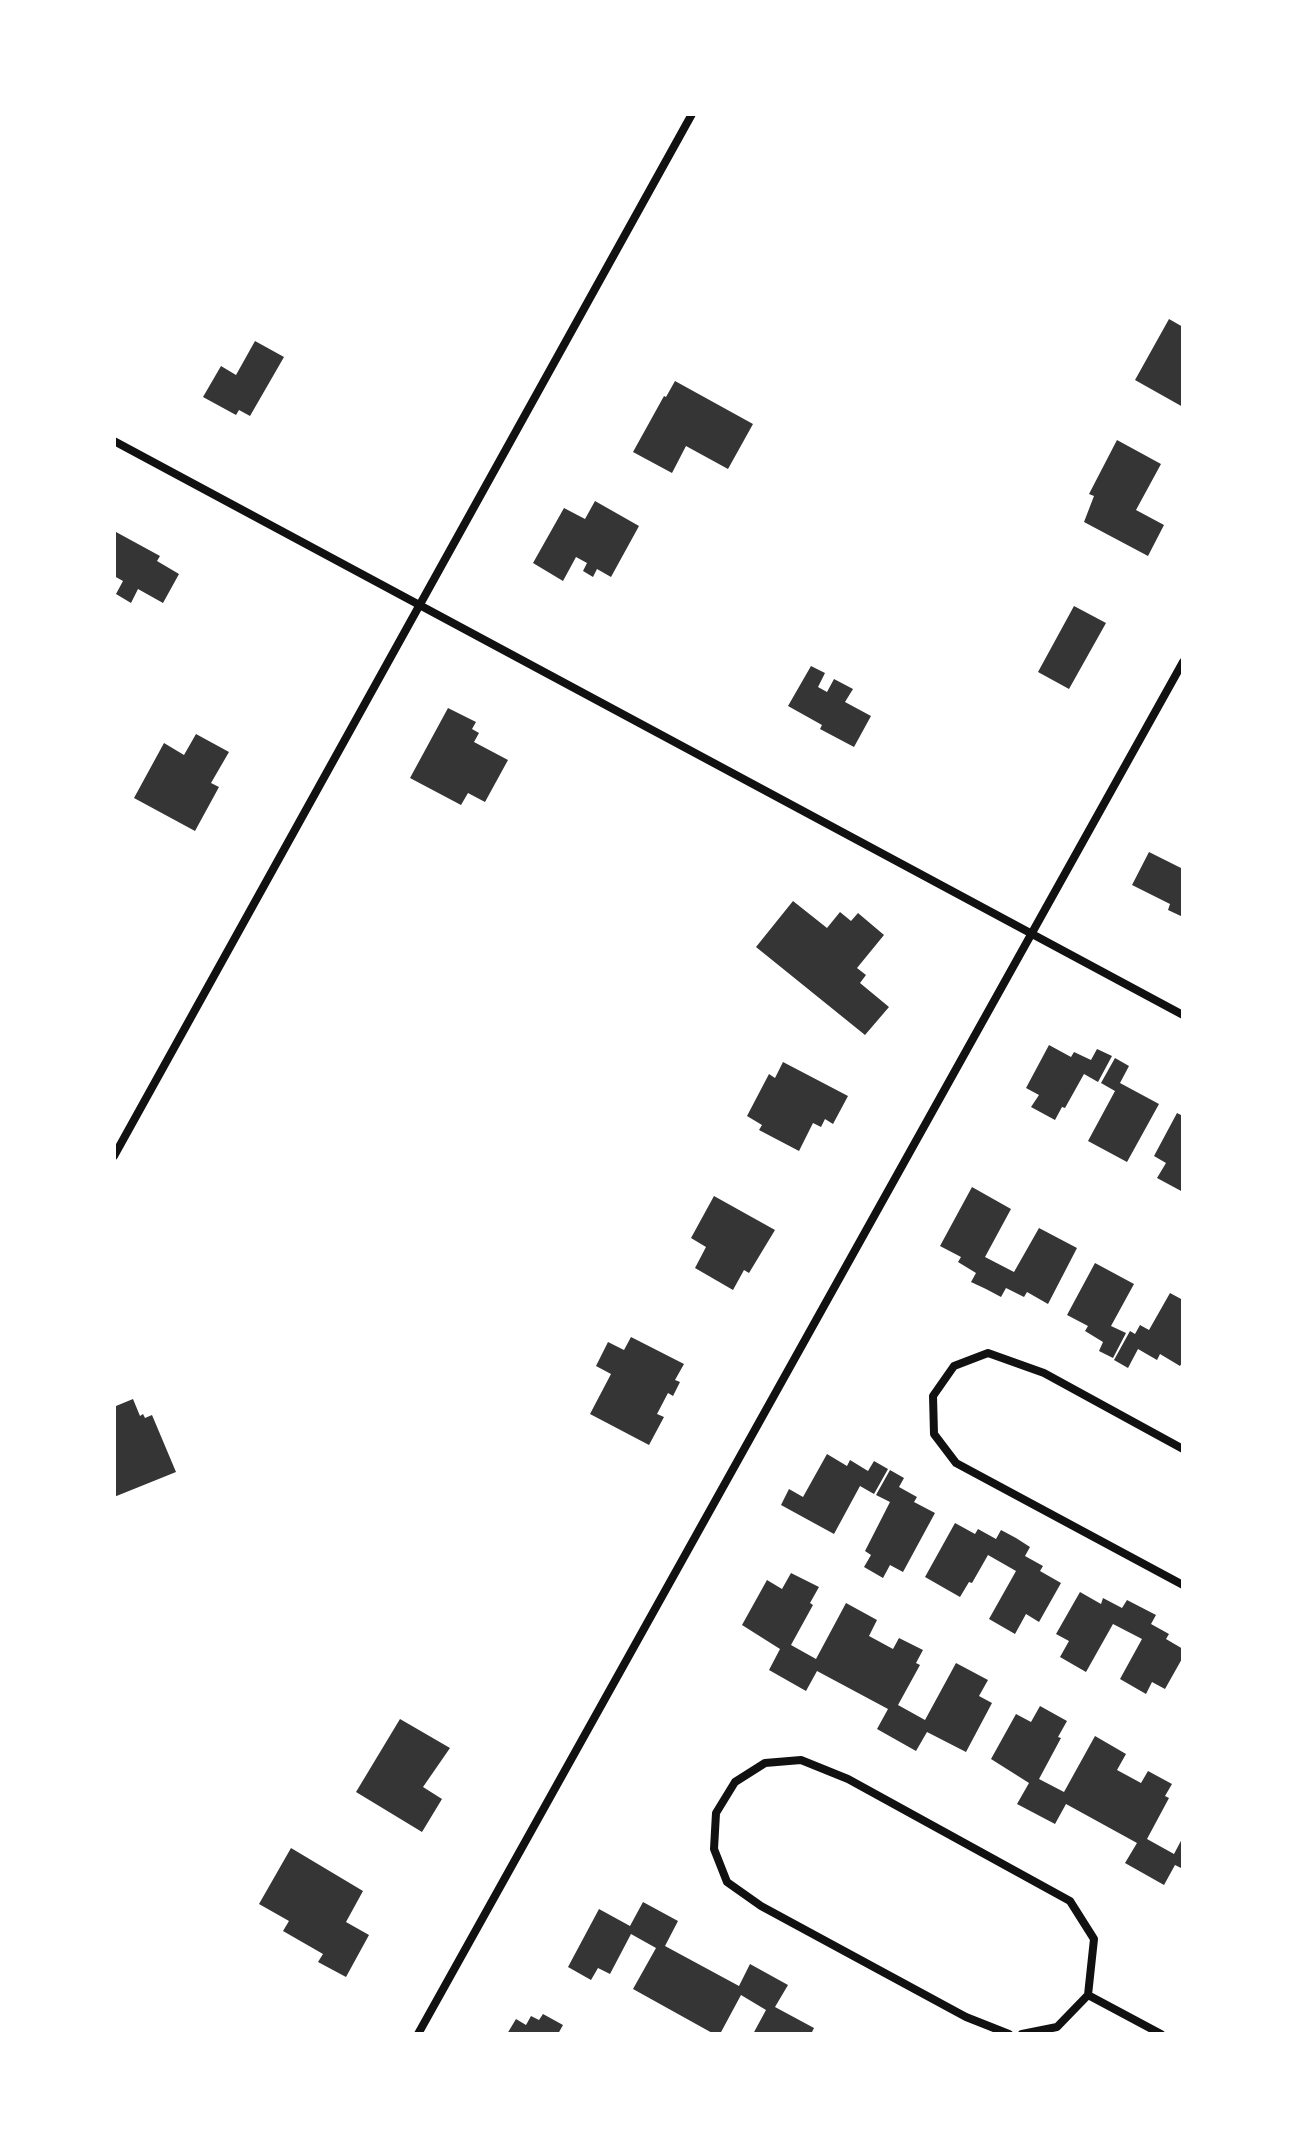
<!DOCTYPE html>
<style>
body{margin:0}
#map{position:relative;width:1297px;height:2148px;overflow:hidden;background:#fff;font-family:Ubuntu,sans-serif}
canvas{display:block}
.frame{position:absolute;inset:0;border:116px solid #fff;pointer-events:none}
</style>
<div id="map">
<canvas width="1297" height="2148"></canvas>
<div class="frame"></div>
</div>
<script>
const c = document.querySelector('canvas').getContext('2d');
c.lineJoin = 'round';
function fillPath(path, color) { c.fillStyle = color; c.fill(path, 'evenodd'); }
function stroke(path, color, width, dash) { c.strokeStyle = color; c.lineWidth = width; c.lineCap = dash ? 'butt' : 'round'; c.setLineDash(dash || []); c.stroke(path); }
const building = new Path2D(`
 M 1169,319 L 1183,327 L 1183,407 L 1135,380 Z
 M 255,341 L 284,357 L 250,416 L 239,410 L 236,415 L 203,397 L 221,366 L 236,375 Z
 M 675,381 L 753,424 L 728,469 L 686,446 L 672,473 L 633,452 L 664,396 L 666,397 Z
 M 1117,440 L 1161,464 L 1136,510 L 1164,525 L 1148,556 L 1084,522 L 1094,496 L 1089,494 Z
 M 595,501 L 639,526 L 611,577 L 597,569 L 593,577 L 583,571 L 587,563 L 576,557 L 563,581 L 533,563 L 564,508 L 585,519 Z
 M 116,532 L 160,556 L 157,561 L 179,574 L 163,603 L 138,589 L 131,603 L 116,594 L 123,581 L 114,576 L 114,536 Z
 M 1074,606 L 1106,623 L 1069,689 L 1038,672 Z
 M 811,666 L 825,673 L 818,687 L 827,692 L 834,679 L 853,689 L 845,702 L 871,716 L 854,747 L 820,729 L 822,725 L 788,706 Z
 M 448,708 L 476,722 L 472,729 L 479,733 L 474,742 L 508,760 L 485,802 L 468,793 L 461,805 L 410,778 Z
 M 196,734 L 229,752 L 211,783 L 219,787 L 195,831 L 134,798 L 164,743 L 184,755 Z
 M 1149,852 L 1183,869 L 1183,917 L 1168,910 L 1170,904 L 1132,885 Z
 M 793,901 L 827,928 L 840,912 L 851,921 L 858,913 L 884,935 L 857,968 L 866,975 L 860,983 L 889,1007 L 865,1035 L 756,947 Z
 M 1049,1045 L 1071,1057 L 1074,1052 L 1091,1060 L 1097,1049 L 1112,1056 L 1098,1082 L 1084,1074 L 1065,1108 L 1062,1107 L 1055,1120 L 1031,1107 L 1039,1095 L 1026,1088 Z
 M 1115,1058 L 1129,1066 L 1120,1083 L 1159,1104 L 1127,1162 L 1088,1141 L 1115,1091 L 1101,1083 Z
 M 783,1062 L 848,1096 L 833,1124 L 825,1119 L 821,1127 L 813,1123 L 799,1151 L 759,1130 L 762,1125 L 747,1116 L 769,1074 L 775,1078 Z
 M 1177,1113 L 1183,1116 L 1183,1192 L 1157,1178 L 1166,1163 L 1154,1156 Z
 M 972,1187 L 1011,1209 L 985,1257 L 1014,1272 L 1039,1228 L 1077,1248 L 1048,1304 L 1027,1292 L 1024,1297 L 1006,1288 L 1001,1297 L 986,1289 L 971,1282 L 976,1273 L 958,1262 L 961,1257 L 940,1246 Z
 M 714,1196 L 775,1230 L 749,1273 L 744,1270 L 733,1290 L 695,1268 L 706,1247 L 691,1238 Z
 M 1095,1263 L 1134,1284 L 1111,1326 L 1126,1333 L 1113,1358 L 1099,1351 L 1103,1342 L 1085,1331 L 1088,1326 L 1067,1315 Z
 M 1170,1293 L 1183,1300 L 1183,1361 L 1180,1366 L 1160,1354 L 1157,1360 L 1138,1349 L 1128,1368 L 1114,1360 L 1130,1331 L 1135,1334 L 1140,1325 L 1149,1330 Z
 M 631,1337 L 684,1364 L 675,1380 L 680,1382 L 673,1396 L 668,1393 L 657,1414 L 664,1417 L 649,1445 L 590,1414 L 611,1374 L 596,1366 L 608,1342 L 624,1350 Z
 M 133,1399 L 140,1416 L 143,1414 L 145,1418 L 152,1415 L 176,1472 L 114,1497 L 114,1400 L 116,1406 Z
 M 827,1454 L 847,1466 L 850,1460 L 868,1471 L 874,1461 L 888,1469 L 874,1494 L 860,1486 L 834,1534 L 781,1505 L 789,1489 L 803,1497 Z
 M 890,1470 L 904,1478 L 899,1487 L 917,1497 L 914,1502 L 935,1513 L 903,1572 L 890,1565 L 883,1578 L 864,1567 L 871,1555 L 865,1551 L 890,1502 L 876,1495 Z
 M 955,1523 L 975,1534 L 978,1529 L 996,1539 L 1001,1530 L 1016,1538 L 1030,1547 L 1025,1556 L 1043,1566 L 1040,1571 L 1061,1583 L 1039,1622 L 1026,1614 L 1015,1634 L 989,1619 L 1016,1571 L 988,1555 L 972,1583 L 969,1582 L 960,1597 L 925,1577 Z
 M 791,1573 L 819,1587 L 810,1603 L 813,1605 L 791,1645 L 816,1659 L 846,1603 L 877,1620 L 869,1636 L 893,1649 L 899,1638 L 923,1650 L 916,1663 L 920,1665 L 898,1705 L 925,1720 L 956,1663 L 988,1680 L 979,1696 L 992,1703 L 966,1752 L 927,1732 L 916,1751 L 877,1729 L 888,1709 L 817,1671 L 806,1691 L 769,1670 L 780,1649 L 742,1625 L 767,1580 L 782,1589 Z
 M 1080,1592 L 1101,1604 L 1103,1598 L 1122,1608 L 1127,1600 L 1156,1615 L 1151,1624 L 1169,1634 L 1166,1639 L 1183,1649 L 1183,1657 L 1165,1689 L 1152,1682 L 1146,1694 L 1120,1679 L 1142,1639 L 1113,1624 L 1086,1672 L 1060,1657 L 1069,1641 L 1056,1634 Z
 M 1040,1706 L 1067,1721 L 1058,1737 L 1061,1738 L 1039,1779 L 1064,1792 L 1095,1736 L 1126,1754 L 1117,1770 L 1141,1783 L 1148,1771 L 1172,1784 L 1165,1796 L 1169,1798 L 1147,1839 L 1174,1854 L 1183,1837 L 1183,1869 L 1175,1865 L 1164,1885 L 1125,1863 L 1137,1843 L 1066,1804 L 1055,1824 L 1017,1804 L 1029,1783 L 991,1759 L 1016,1714 L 1031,1722 Z
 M 400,1719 L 450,1748 L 423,1787 L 442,1799 L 422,1832 L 356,1792 Z
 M 291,1848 L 363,1891 L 346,1922 L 369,1935 L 346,1977 L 318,1962 L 323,1954 L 283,1931 L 289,1921 L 259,1904 Z
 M 643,1902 L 678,1921 L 665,1946 L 739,1986 L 750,1964 L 788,1985 L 775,2007 L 814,2028 L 811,2034 L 753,2034 L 766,2010 L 741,1995 L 720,2034 L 714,2034 L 633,1989 L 656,1948 L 631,1934 L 610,1974 L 598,1968 L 591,1980 L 568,1967 L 599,1909 L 630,1926 Z
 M 543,2014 L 563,2025 L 558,2034 L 507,2034 L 516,2019 L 526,2025 L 531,2016 L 539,2020 Z`);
const minor = new Path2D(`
 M 114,441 L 1183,1015
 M 114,1156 L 692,114
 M 1183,1449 L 1044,1373 L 988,1353 L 954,1366 L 933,1396 L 934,1434 L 956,1463 L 1183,1585
 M 1088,1995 L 1161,2034
 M 418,2034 L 1183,662
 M 1009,2034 L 966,2017 L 761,1906 L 727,1882 L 714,1849 L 716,1813 L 735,1782 L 765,1763 L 801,1760 L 848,1779 L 1070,1901 L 1094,1939 L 1088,1995 L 1057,2027 L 1022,2034`);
fillPath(building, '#353535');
stroke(minor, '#111', 8);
</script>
